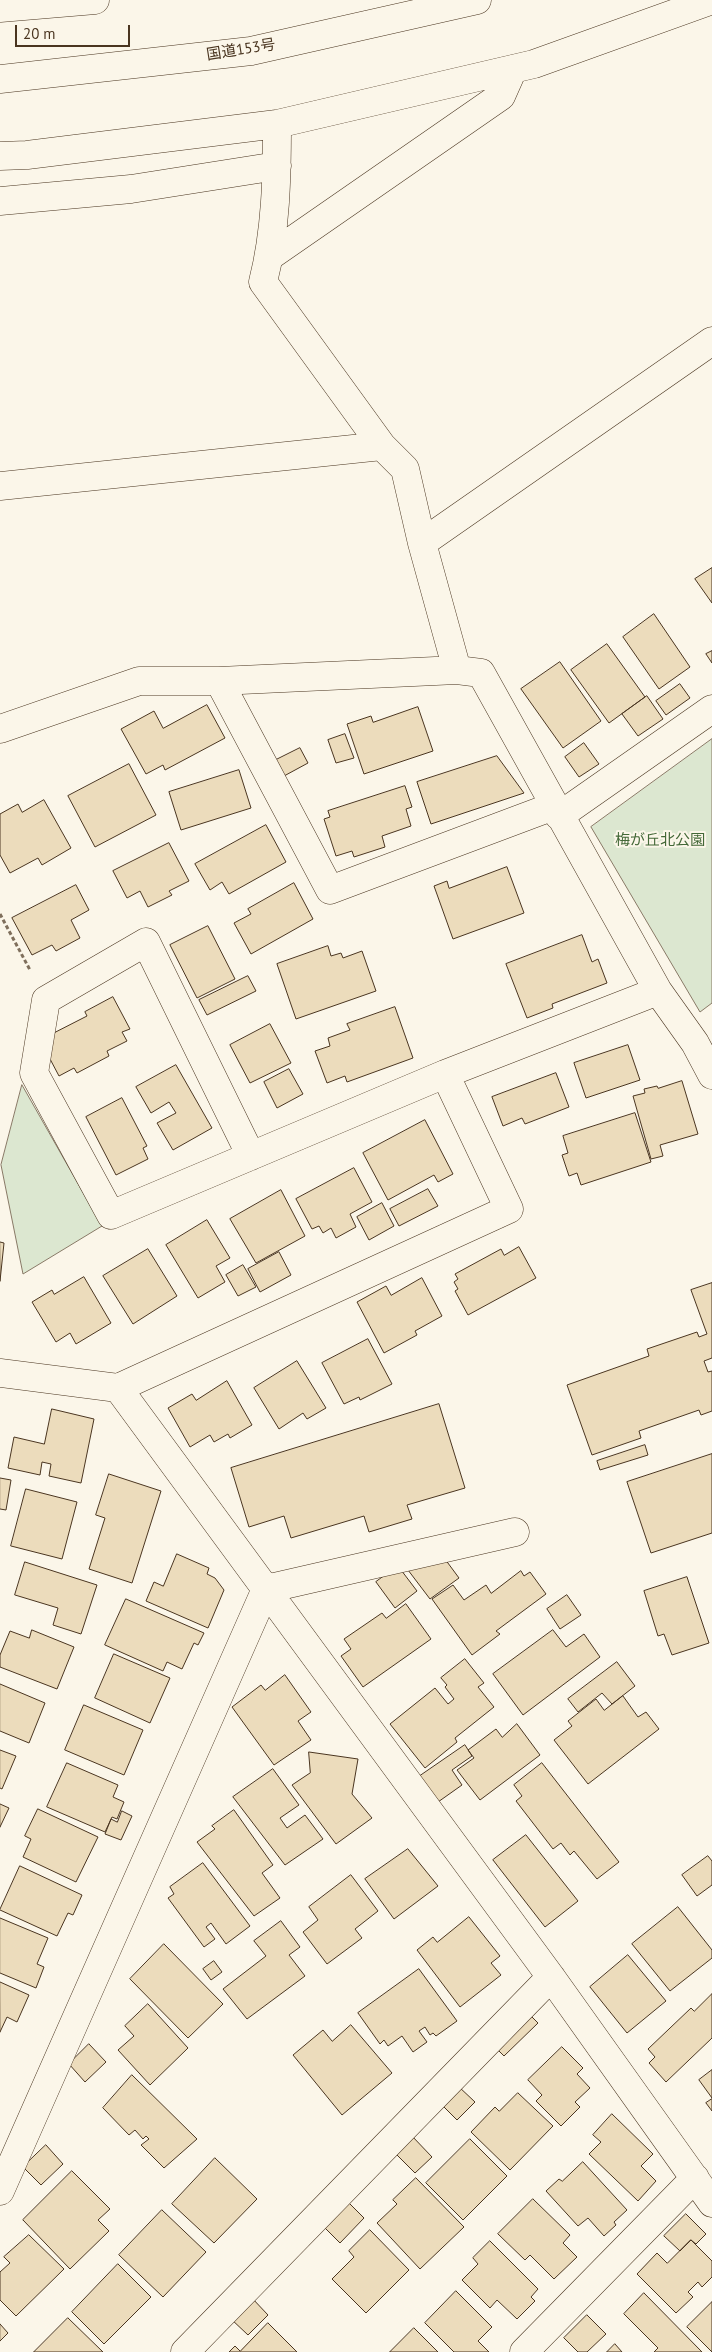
<!DOCTYPE html>
<meta charset="utf-8">
<style>
body{margin:0}
#map{position:relative;width:712px;height:2352px;overflow:hidden;background:#fbf6e9;font-family:"PT Sans",sans-serif}
canvas{display:block}
.scale{position:absolute;left:15px;top:25px;width:115px;height:22px;box-sizing:border-box;border:2px solid #4a3520;border-top:0;padding-left:6px;font-size:15px;line-height:18px;white-space:nowrap;color:#4a3520;-webkit-text-stroke:4px #fbf6e9;paint-order:stroke}
</style>
<div id="map">
<canvas width="712" height="2352"></canvas>
<div class="scale">20 m</div>
</div>
<script>
const c = document.querySelector('canvas').getContext('2d');
c.lineJoin = 'round';
function fillPath(path, color) { c.fillStyle = color; c.fill(path, 'evenodd'); }
function stroke(path, color, width, dash) { c.strokeStyle = color; c.lineWidth = width; c.lineCap = dash ? 'butt' : 'round'; c.setLineDash(dash || []); c.stroke(path); }
function label(font, color, halo, rows, align = 'center') {
  c.font = font + ' "PT Sans","Noto Sans JP",sans-serif'; c.lineWidth = 4; c.setLineDash([]); c.textBaseline = 'middle'; c.strokeStyle = halo; c.fillStyle = color; for (const [text, x, y, turn = 0] of rows) {
    c.save(); c.translate(x, y); c.rotate((+turn || 0) * Math.PI / 180); c.textAlign = isNaN(turn) ? turn : align; if (halo) c.strokeText(text, 0, 0); c.fillText(text, 0, 0); c.restore();
  }
}
const green = new Path2D(`
 M 712,739 L 712,1003 L 700,1012 L 591,827 Z
 M 22,1085 L 102,1226 L 23,1274 L 1,1165 Z`);
const building = new Path2D(`
 M 712,568 L 712,603 L 695,579 Z
 M 654,614 L 690,667 L 659,689 L 623,637 Z
 M 607,644 L 645,697 L 609,723 L 571,670 Z
 M 712,651 L 712,663 L 706,654 Z
 M 560,662 L 601,721 L 563,748 L 521,689 Z
 M 680,684 L 690,698 L 666,715 L 656,701 Z
 M 647,696 L 663,719 L 638,736 L 622,714 Z
 M 207,705 L 225,738 L 165,770 L 163,765 L 146,774 L 121,729 L 154,711 L 163,728 Z
 M 418,707 L 433,751 L 364,774 L 347,724 L 371,716 L 373,722 Z
 M 345,734 L 354,758 L 336,763 L 328,740 Z
 M 584,743 L 599,764 L 579,777 L 565,757 Z
 M 300,748 L 308,763 L 284,776 L 276,760 Z
 M 497,756 L 524,793 L 431,824 L 417,782 Z
 M 129,764 L 156,815 L 95,847 L 68,796 Z
 M 239,770 L 251,808 L 181,830 L 169,792 Z
 M 405,786 L 412,807 L 406,809 L 411,826 L 382,836 L 385,847 L 354,857 L 352,851 L 336,856 L 324,819 L 330,817 L 328,811 Z
 M 44,800 L 71,848 L 42,865 L 38,858 L 10,873 L 0,855 L 0,814 L 18,804 L 22,812 Z
 M 266,825 L 286,862 L 229,894 L 222,882 L 210,890 L 195,864 Z
 M 169,843 L 189,881 L 169,891 L 172,895 L 148,907 L 140,891 L 127,898 L 113,871 Z
 M 507,867 L 524,913 L 453,939 L 434,886 L 447,881 L 449,888 Z
 M 294,883 L 313,919 L 251,954 L 234,923 L 251,914 L 248,909 Z
 M 76,885 L 89,910 L 71,920 L 80,938 L 56,951 L 52,945 L 32,955 L 12,918 Z
 M 208,926 L 235,979 L 197,998 L 170,945 Z
 M 582,935 L 592,962 L 598,959 L 607,983 L 552,1004 L 553,1008 L 527,1018 L 506,964 Z
 M 328,946 L 331,956 L 341,953 L 343,958 L 362,951 L 376,991 L 296,1019 L 277,964 Z
 M 248,976 L 256,991 L 207,1015 L 199,1000 Z
 M 113,997 L 130,1029 L 122,1032 L 127,1041 L 107,1051 L 109,1056 L 77,1073 L 74,1068 L 59,1076 L 40,1040 L 87,1016 L 85,1012 Z
 M 395,1007 L 413,1058 L 347,1082 L 345,1076 L 327,1083 L 315,1051 L 330,1046 L 328,1038 L 350,1030 L 347,1024 Z
 M 270,1024 L 291,1063 L 250,1083 L 230,1045 Z
 M 628,1045 L 640,1080 L 586,1098 L 574,1063 Z
 M 176,1065 L 212,1128 L 173,1150 L 157,1123 L 176,1113 L 169,1102 L 151,1113 L 136,1087 Z
 M 289,1069 L 303,1094 L 277,1108 L 264,1082 Z
 M 556,1073 L 569,1107 L 525,1124 L 522,1118 L 503,1126 L 492,1097 Z
 M 682,1081 L 698,1134 L 660,1145 L 663,1156 L 651,1159 L 633,1096 L 645,1093 L 644,1089 L 657,1086 L 658,1088 Z
 M 122,1098 L 147,1146 L 143,1148 L 148,1159 L 116,1175 L 86,1117 Z
 M 635,1113 L 651,1162 L 581,1185 L 577,1173 L 569,1176 L 562,1155 L 568,1153 L 563,1136 Z
 M 425,1120 L 453,1174 L 438,1182 L 434,1175 L 388,1200 L 363,1153 Z
 M 354,1168 L 372,1202 L 350,1214 L 356,1227 L 336,1238 L 331,1228 L 323,1233 L 319,1226 L 312,1229 L 296,1199 Z
 M 428,1189 L 438,1206 L 399,1226 L 390,1209 Z
 M 281,1190 L 305,1236 L 256,1263 L 230,1219 Z
 M 382,1203 L 394,1226 L 369,1240 L 357,1217 Z
 M 207,1220 L 230,1258 L 216,1266 L 225,1282 L 198,1298 L 166,1245 Z
 M 0,1242 L 4,1243 L 0,1281 Z
 M 519,1247 L 536,1278 L 468,1315 L 455,1291 L 458,1289 L 454,1282 L 458,1279 L 455,1274 L 501,1249 L 504,1255 Z
 M 148,1249 L 177,1296 L 133,1324 L 103,1276 Z
 M 279,1252 L 291,1275 L 260,1292 L 248,1269 Z
 M 243,1265 L 256,1287 L 238,1296 L 226,1275 Z
 M 84,1277 L 111,1323 L 76,1344 L 70,1333 L 56,1342 L 32,1302 L 52,1290 L 54,1294 Z
 M 422,1278 L 442,1316 L 415,1331 L 417,1335 L 384,1353 L 357,1302 L 386,1286 L 391,1295 Z
 M 712,1283 L 712,1358 L 704,1361 L 708,1372 L 712,1371 L 712,1411 L 701,1415 L 699,1410 L 639,1431 L 641,1438 L 592,1455 L 567,1385 L 649,1356 L 647,1349 L 697,1332 L 699,1337 L 707,1334 L 691,1290 Z
 M 368,1339 L 392,1384 L 360,1400 L 359,1397 L 344,1404 L 322,1363 Z
 M 297,1361 L 326,1408 L 307,1419 L 303,1413 L 279,1429 L 254,1388 Z
 M 227,1381 L 252,1425 L 230,1438 L 228,1434 L 214,1442 L 210,1435 L 190,1447 L 168,1408 L 192,1394 L 196,1400 Z
 M 439,1404 L 465,1488 L 407,1505 L 412,1519 L 369,1532 L 364,1516 L 291,1538 L 284,1516 L 249,1527 L 231,1468 Z
 M 52,1409 L 94,1419 L 81,1483 L 49,1476 L 51,1464 L 42,1462 L 40,1475 L 8,1468 L 14,1437 L 44,1444 Z
 M 645,1445 L 648,1455 L 600,1470 L 597,1461 Z
 M 712,1454 L 712,1533 L 651,1553 L 627,1482 Z
 M 109,1474 L 161,1491 L 132,1583 L 89,1569 L 105,1518 L 96,1515 Z
 M 0,1478 L 11,1480 L 6,1510 L 0,1509 Z
 M 26,1489 L 77,1502 L 62,1559 L 11,1546 Z
 M 177,1554 L 209,1568 L 207,1574 L 215,1578 L 224,1590 L 208,1628 L 146,1601 L 154,1582 L 163,1586 Z
 M 442,1555 L 459,1578 L 430,1599 L 408,1570 Z
 M 25,1562 L 97,1585 L 81,1634 L 53,1625 L 58,1608 L 15,1595 Z
 M 398,1566 L 417,1591 L 395,1608 L 376,1582 Z
 M 521,1571 L 524,1576 L 530,1572 L 546,1594 L 496,1631 L 500,1634 L 472,1655 L 432,1599 L 453,1585 L 464,1600 L 486,1585 L 491,1593 Z
 M 687,1577 L 709,1643 L 672,1655 L 664,1634 L 658,1636 L 644,1591 Z
 M 567,1595 L 581,1615 L 560,1629 L 547,1609 Z
 M 126,1599 L 204,1633 L 198,1645 L 194,1643 L 182,1669 L 167,1662 L 163,1671 L 105,1645 Z
 M 406,1604 L 431,1639 L 363,1687 L 341,1656 L 351,1649 L 344,1639 L 382,1613 L 386,1618 Z
 M 32,1630 L 74,1647 L 57,1689 L 0,1667 L 0,1655 L 10,1631 L 29,1638 Z
 M 553,1630 L 566,1647 L 584,1634 L 600,1657 L 523,1715 L 493,1674 Z
 M 114,1654 L 170,1678 L 150,1723 L 95,1698 Z
 M 465,1659 L 484,1683 L 478,1687 L 494,1707 L 455,1738 L 457,1742 L 425,1768 L 390,1724 L 435,1688 L 448,1704 L 454,1699 L 445,1687 L 447,1685 L 441,1678 Z
 M 617,1662 L 635,1686 L 612,1704 L 602,1693 L 578,1712 L 568,1699 Z
 M 285,1675 L 311,1712 L 298,1721 L 311,1740 L 274,1765 L 232,1707 L 261,1685 L 265,1690 Z
 M 0,1684 L 45,1703 L 29,1743 L 0,1731 Z
 M 623,1696 L 638,1717 L 646,1712 L 659,1729 L 588,1784 L 554,1740 L 572,1726 L 568,1721 L 596,1699 L 604,1710 Z
 M 84,1705 L 143,1730 L 124,1775 L 65,1750 Z
 M 517,1724 L 540,1755 L 480,1800 L 457,1770 L 474,1758 L 468,1750 L 496,1729 L 502,1737 Z
 M 465,1745 L 472,1756 L 452,1770 L 462,1785 L 438,1802 L 420,1776 Z
 M 0,1750 L 16,1756 L 2,1789 L 0,1788 Z
 M 309,1752 L 358,1759 L 352,1794 L 372,1818 L 336,1844 L 292,1785 L 310,1773 Z
 M 67,1763 L 118,1785 L 113,1797 L 124,1802 L 117,1819 L 112,1817 L 105,1832 L 47,1807 Z
 M 542,1763 L 619,1862 L 597,1879 L 574,1851 L 570,1855 L 561,1843 L 553,1849 L 516,1801 L 522,1796 L 514,1785 Z
 M 273,1769 L 299,1805 L 280,1818 L 287,1828 L 305,1815 L 323,1839 L 285,1865 L 233,1797 Z
 M 0,1804 L 9,1808 L 0,1827 Z
 M 38,1809 L 98,1837 L 76,1882 L 23,1857 L 31,1839 L 25,1836 Z
 M 234,1810 L 273,1865 L 262,1873 L 280,1898 L 254,1916 L 197,1842 L 215,1829 L 212,1826 Z
 M 122,1811 L 132,1816 L 121,1840 L 105,1834 L 111,1819 L 117,1822 Z
 M 526,1835 L 578,1901 L 545,1927 L 493,1860 Z
 M 408,1849 L 438,1886 L 394,1919 L 365,1879 Z
 M 708,1856 L 712,1861 L 712,1885 L 697,1896 L 682,1875 Z
 M 203,1863 L 250,1926 L 226,1944 L 211,1923 L 206,1927 L 215,1939 L 204,1947 L 168,1898 L 174,1894 L 170,1887 Z
 M 20,1866 L 82,1895 L 73,1915 L 68,1913 L 57,1936 L 0,1910 Z
 M 351,1875 L 378,1911 L 355,1929 L 362,1938 L 327,1964 L 303,1932 L 318,1920 L 309,1907 Z
 M 678,1907 L 712,1950 L 712,1958 L 670,1991 L 632,1944 Z
 M 469,1917 L 500,1956 L 491,1963 L 501,1975 L 460,2007 L 417,1950 L 433,1937 L 437,1942 Z
 M 0,1918 L 48,1938 L 37,1964 L 44,1967 L 36,1988 L 0,1973 Z
 M 281,1921 L 300,1947 L 289,1955 L 305,1976 L 247,2019 L 223,1989 L 266,1956 L 254,1941 Z
 M 164,1944 L 223,2004 L 188,2038 L 130,1979 Z
 M 628,1955 L 666,2001 L 627,2033 L 590,1987 Z
 M 214,1961 L 222,1972 L 211,1980 L 203,1969 Z
 M 419,1969 L 457,2021 L 436,2036 L 433,2033 L 430,2035 L 425,2027 L 419,2031 L 427,2042 L 413,2052 L 402,2036 L 388,2046 L 384,2040 L 380,2044 L 358,2013 Z
 M 0,1982 L 29,1995 L 17,2022 L 7,2017 L 0,2032 Z
 M 712,1994 L 712,2038 L 666,2082 L 649,2063 L 655,2057 L 648,2049 L 691,2008 L 694,2011 Z
 M 148,2004 L 188,2048 L 150,2085 L 118,2050 L 134,2036 L 125,2026 Z
 M 530,2015 L 538,2023 L 504,2056 L 496,2048 Z
 M 351,2025 L 392,2073 L 342,2115 L 293,2055 L 323,2030 L 332,2041 Z
 M 89,2044 L 106,2062 L 85,2082 L 69,2064 Z
 M 562,2047 L 583,2068 L 577,2074 L 590,2088 L 575,2102 L 580,2107 L 561,2126 L 536,2101 L 542,2095 L 528,2080 Z
 M 712,2070 L 712,2098 L 699,2080 Z
 M 132,2075 L 197,2139 L 164,2168 L 141,2145 L 149,2139 L 146,2136 L 143,2139 L 135,2130 L 129,2135 L 103,2108 Z
 M 458,2086 L 475,2102 L 457,2120 L 441,2104 Z
 M 518,2093 L 553,2126 L 510,2170 L 471,2132 L 495,2107 L 499,2111 Z
 M 712,2099 L 712,2111 L 706,2103 Z
 M 612,2114 L 653,2154 L 641,2166 L 656,2181 L 638,2201 L 589,2154 L 601,2142 L 593,2135 Z
 M 411,2135 L 432,2157 L 415,2173 L 394,2152 Z
 M 470,2139 L 507,2176 L 463,2220 L 426,2183 Z
 M 46,2145 L 63,2164 L 41,2185 L 23,2167 Z
 M 215,2158 L 257,2199 L 214,2243 L 172,2204 Z
 M 583,2162 L 627,2210 L 614,2222 L 616,2225 L 604,2236 L 588,2218 L 578,2226 L 546,2191 L 559,2179 L 562,2181 Z
 M 72,2171 L 110,2209 L 98,2220 L 109,2231 L 70,2269 L 23,2220 Z
 M 416,2178 L 464,2227 L 420,2269 L 377,2223 L 397,2204 L 393,2200 Z
 M 533,2199 L 570,2235 L 563,2243 L 577,2257 L 554,2279 L 530,2255 L 525,2260 L 498,2234 Z
 M 346,2200 L 364,2218 L 340,2243 L 321,2224 Z
 M 162,2210 L 206,2252 L 163,2297 L 119,2255 Z
 M 686,2214 L 706,2234 L 696,2244 L 691,2240 L 680,2251 L 664,2236 Z
 M 370,2230 L 409,2270 L 366,2313 L 332,2279 L 354,2257 L 349,2251 Z
 M 29,2235 L 64,2269 L 16,2316 L 0,2300 L 0,2272 L 10,2263 L 4,2257 Z
 M 691,2240 L 712,2261 L 712,2277 L 702,2287 L 698,2282 L 688,2292 L 693,2297 L 676,2313 L 637,2274 L 657,2253 L 667,2263 Z
 M 490,2241 L 538,2289 L 531,2297 L 535,2301 L 517,2319 L 497,2300 L 490,2308 L 462,2280 L 478,2264 L 473,2258 Z
 M 118,2264 L 151,2297 L 104,2344 L 72,2312 Z
 M 456,2291 L 492,2327 L 478,2341 L 489,2352 L 454,2352 L 425,2323 Z
 M 644,2293 L 702,2352 L 654,2352 L 658,2348 L 624,2314 Z
 M 251,2297 L 268,2315 L 248,2335 L 230,2318 Z
 M 712,2302 L 712,2352 L 687,2327 Z
 M 587,2315 L 606,2334 L 587,2352 L 578,2352 L 564,2338 Z
 M 68,2318 L 103,2352 L 34,2352 Z
 M 268,2323 L 297,2352 L 229,2352 L 235,2346 L 240,2351 Z
 M 0,2324 L 8,2333 L 0,2341 Z
 M 414,2328 L 438,2352 L 390,2352 Z
 M 615,2344 L 622,2352 L 607,2352 Z`);
const path = new Path2D(`
 M 0,914 L 30,970`);
const minor = new Path2D(`
 M 277,124 C 277,177 276,231 263,282 L 382,446 L 405,469 L 422,543 L 457,670
 M 0,156 L 27,155 L 277,124 L 534,64 L 712,0
 M 0,201 L 131,189 L 277,166
 M 270,256 L 501,96 L 513,69
 M 0,486 L 382,446
 M 422,543 L 712,341
 M 219,681 L 330,890 L 554,806
 M 0,729 L 139,681 L 219,681 L 457,670 L 481,673 L 658,991 L 695,1043 L 712,1075
 M 559,816 L 712,709
 M 251,1156 L 146,942 L 46,1000 L 34,1073 L 111,1215 L 445,1074 L 658,991
 M 0,1373 L 118,1388 L 551,1977 L 712,2203
 M 118,1388 L 509,1209 L 445,1074
 M 0,2191 L 266,1589 L 515,1532
 M 185,2352 L 551,1977
 M 524,2352 L 695,2178`);
const highway = new Path2D(`
 M 0,8 L 95,0
 M 0,79 L 251,51 L 477,0`);
const streetNames = [
 ["国道153号",241,50,-9]
];
const parkNames = [
 ["梅が丘北公園",660,841]
];
fillPath(green, '#dce7d0');
stroke(green, '#887966', 1);
fillPath(building, '#ecdcbc');
stroke(building, '#4a3520', 1);
stroke(minor, '#4a3520', 29);
stroke(highway, '#4a3520', 29);
stroke(path, '#7f6f5c', 3, [4, 2.5]);
stroke(minor, '#fbf6e9', 28);
stroke(highway, '#fbf6e9', 28);
label('15px', '#4a3520', '#fbf6e9', streetNames);
label('15px', '#436837', '#fbf6e9', parkNames);
</script>
